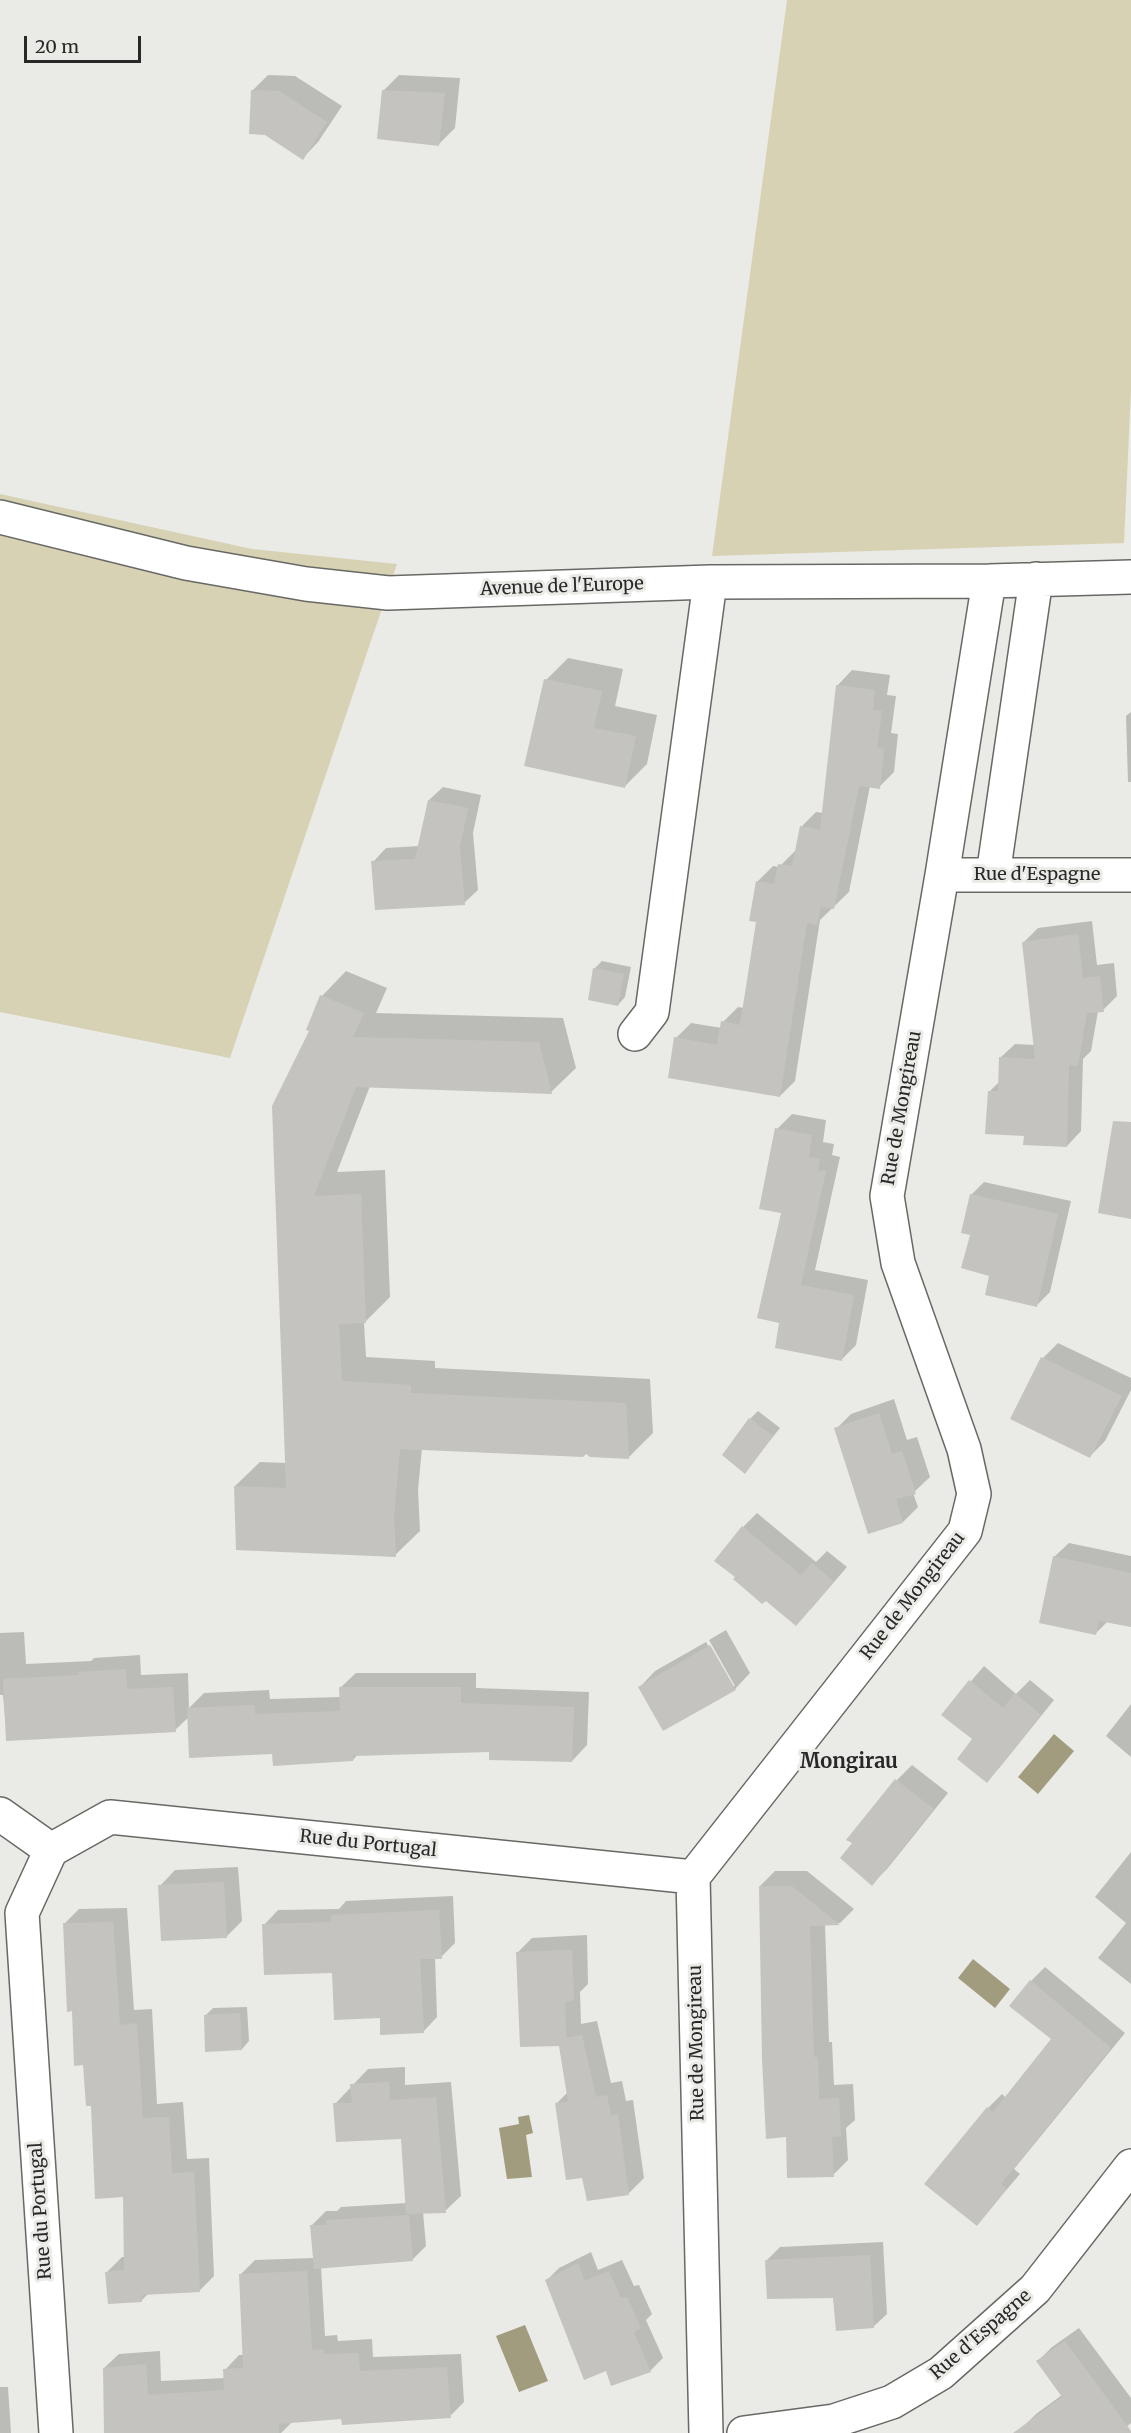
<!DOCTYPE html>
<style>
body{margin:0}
#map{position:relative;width:1131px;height:2433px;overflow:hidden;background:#eaeae7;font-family:Merriweather,serif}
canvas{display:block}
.scale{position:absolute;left:24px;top:36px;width:117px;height:27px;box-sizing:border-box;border:3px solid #282827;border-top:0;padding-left:8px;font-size:18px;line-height:21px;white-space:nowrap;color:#282827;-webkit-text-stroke:4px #eaeae7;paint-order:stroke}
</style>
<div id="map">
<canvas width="1131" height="2433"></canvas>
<div class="scale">20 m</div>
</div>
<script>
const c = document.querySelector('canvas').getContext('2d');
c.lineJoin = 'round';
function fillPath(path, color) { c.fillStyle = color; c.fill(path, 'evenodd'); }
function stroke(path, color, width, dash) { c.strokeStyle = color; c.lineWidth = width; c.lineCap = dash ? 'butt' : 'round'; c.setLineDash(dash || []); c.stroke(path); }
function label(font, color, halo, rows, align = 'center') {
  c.font = font + ' Merriweather,serif'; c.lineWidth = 6; c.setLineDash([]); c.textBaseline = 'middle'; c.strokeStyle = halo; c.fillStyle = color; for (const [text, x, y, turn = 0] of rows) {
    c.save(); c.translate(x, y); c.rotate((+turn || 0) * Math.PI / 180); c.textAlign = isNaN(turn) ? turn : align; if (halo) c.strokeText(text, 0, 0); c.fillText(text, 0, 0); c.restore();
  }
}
const green = new Path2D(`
 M 787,0 L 1131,0 L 1131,390 L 1124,543 L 712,556 Z
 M 0,494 L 252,549 L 397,564 L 230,1058 L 0,1012 Z`);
const water = new Path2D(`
 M 1054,1734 L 1074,1751 L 1038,1794 L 1018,1777 Z
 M 973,1959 L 1010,1989 L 995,2008 L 958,1978 Z
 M 529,2115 L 533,2133 L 526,2135 L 532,2177 L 507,2179 L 499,2128 L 519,2124 L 518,2117 Z
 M 525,2325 L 548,2381 L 519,2392 L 496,2336 Z`);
const shadow = new Path2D(`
 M 268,75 L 295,76 L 342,106 L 318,142 L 303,158 L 252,91 Z
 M 399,75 L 460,78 L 455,128 L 439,144 L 383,91 Z
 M 568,658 L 623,669 L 615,706 L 657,715 L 647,764 L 625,786 L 546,680 Z
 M 852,670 L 890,675 L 887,695 L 896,696 L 891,733 L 898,734 L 894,772 L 879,787 L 870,786 L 849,892 L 820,920 L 795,1081 L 780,1096 L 676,1038 L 691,1023 L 722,1028 L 723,1022 L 738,1007 L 744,1008 L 758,921 L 750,920 L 758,881 L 773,866 L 779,867 L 797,849 L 801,827 L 816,812 L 823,813 L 837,686 Z
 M 1131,712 L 1131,782 L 1128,782 L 1126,716 Z
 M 443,787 L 481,795 L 473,833 L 478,890 L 464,903 L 373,862 L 386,848 L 419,846 L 429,800 Z
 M 1092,921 L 1097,965 L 1114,963 L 1117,996 L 1103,1010 L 1098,1011 L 1091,1051 L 1083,1059 L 1081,1131 L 1067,1146 L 1025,1134 L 989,1092 L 1000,1081 L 1000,1058 L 1015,1044 L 1035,1045 L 1024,942 L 1038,928 Z
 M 602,961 L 631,967 L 625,997 L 618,1005 L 594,969 Z
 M 346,971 L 387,988 L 376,1013 L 563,1018 L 576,1068 L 551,1092 L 370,1086 L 337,1172 L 385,1170 L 390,1297 L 364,1323 L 366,1357 L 435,1361 L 435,1368 L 650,1379 L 653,1433 L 628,1458 L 586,1452 L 422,1448 L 418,1490 L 420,1531 L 395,1555 L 235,1486 L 260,1462 L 287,1463 L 311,1031 L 322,996 Z
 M 792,1114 L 826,1120 L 823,1142 L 834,1144 L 832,1155 L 840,1157 L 815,1270 L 868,1280 L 856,1345 L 841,1360 L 780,1322 L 782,1211 L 777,1129 Z
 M 984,1182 L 1071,1201 L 1050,1292 L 1037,1305 L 991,1275 L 972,1234 L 971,1195 Z
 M 1058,1343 L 1131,1378 L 1131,1390 L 1105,1441 L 1090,1456 L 1043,1358 Z
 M 894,1399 L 907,1440 L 917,1437 L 930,1477 L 913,1493 L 918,1507 L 903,1522 L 836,1429 L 851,1414 Z
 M 758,1411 L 780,1428 L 745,1472 L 750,1419 Z
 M 757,1513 L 816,1562 L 827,1551 L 847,1567 L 810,1610 L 743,1527 Z
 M 1069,1543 L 1131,1556 L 1131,1625 L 1108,1621 L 1095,1634 L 1054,1557 Z
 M 726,1630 L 750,1673 L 735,1689 L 640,1687 L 655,1671 L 706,1642 L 732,1686 L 735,1686 L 709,1640 Z
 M 24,1632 L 26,1664 L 91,1661 L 94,1658 L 140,1655 L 141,1675 L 188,1673 L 189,1708 L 204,1693 L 269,1690 L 270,1699 L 341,1697 L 340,1688 L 356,1673 L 476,1673 L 476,1688 L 589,1692 L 587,1745 L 572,1761 L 491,1750 L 358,1754 L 353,1760 L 273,1752 L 189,1717 L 175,1730 L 7,1739 L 3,1695 L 0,1695 L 0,1633 Z
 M 984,1666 L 1016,1694 L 1030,1680 L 1054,1700 L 1000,1767 L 986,1781 L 974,1739 L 943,1714 Z
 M 1131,1704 L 1131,1757 L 1106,1736 Z
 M 912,1765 L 948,1793 L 887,1869 L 872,1884 L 854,1843 L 849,1840 L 897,1780 Z
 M 1131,1852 L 1131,1984 L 1098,1958 L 1126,1923 L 1095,1897 Z
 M 238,1867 L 242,1921 L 227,1936 L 160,1886 L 175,1870 Z
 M 775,1871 L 807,1871 L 854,1909 L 840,1923 L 825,1924 L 829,2042 L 832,2042 L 834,2085 L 853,2084 L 855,2120 L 846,2128 L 848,2160 L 833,2175 L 787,2136 L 760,1886 Z
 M 453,1896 L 455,1943 L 441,1957 L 435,1957 L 437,2017 L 423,2032 L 381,2016 L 333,1971 L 264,1925 L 278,1910 L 339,1909 L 346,1901 Z
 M 127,1908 L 134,2010 L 152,2009 L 157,2104 L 183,2102 L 187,2159 L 209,2158 L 214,2276 L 200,2290 L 149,2293 L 141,2301 L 107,2272 L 122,2257 L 125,2257 L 124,2195 L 92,2104 L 73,2010 L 64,1924 L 79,1909 Z
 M 587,1935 L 588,1984 L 580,1992 L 581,2024 L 597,2021 L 611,2083 L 622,2081 L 626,2101 L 633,2100 L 644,2178 L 629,2193 L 583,2177 L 556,2104 L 568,2092 L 561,2045 L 517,1953 L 532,1938 Z
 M 1045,1967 L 1125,2033 L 1014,2169 L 1020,2174 L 977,2224 L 988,2108 L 1002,2094 L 1006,2098 L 1053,2039 L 1031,1981 Z
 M 247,2007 L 249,2041 L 242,2049 L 205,2016 L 213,2008 Z
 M 405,2067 L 405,2085 L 451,2082 L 461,2196 L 445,2211 L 423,2212 L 426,2246 L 412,2260 L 321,2267 L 325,2336 L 337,2335 L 338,2341 L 372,2339 L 373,2357 L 461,2354 L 464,2402 L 450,2416 L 342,2418 L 293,2421 L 281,2433 L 106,2433 L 104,2368 L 119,2354 L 160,2351 L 161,2381 L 225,2378 L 225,2370 L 239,2355 L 244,2355 L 241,2274 L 255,2260 L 314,2258 L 312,2225 L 326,2211 L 337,2211 L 341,2207 L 407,2203 L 402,2138 L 335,2104 L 368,2069 Z
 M 883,2242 L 887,2314 L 873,2327 L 834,2296 L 766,2261 L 780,2247 Z
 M 591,2252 L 598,2270 L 622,2260 L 634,2286 L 639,2285 L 652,2314 L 646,2320 L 663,2358 L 650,2371 L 607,2369 L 546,2281 L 559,2268 Z
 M 1079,2328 L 1131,2398 L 1131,2423 L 1119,2433 L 1025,2433 L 1022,2428 L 1036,2414 L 1062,2395 L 1038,2361 L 1052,2347 Z
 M 0,2387 L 8,2387 L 11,2433 L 0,2433 Z`);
const building = new Path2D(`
 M 251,90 L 279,91 L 327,122 L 303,160 L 265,135 L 249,134 Z
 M 382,90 L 445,93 L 439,146 L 377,139 Z
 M 544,679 L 602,691 L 594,728 L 636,736 L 625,788 L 524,766 Z
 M 836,685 L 875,690 L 873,710 L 882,711 L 877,748 L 884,749 L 880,789 L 859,786 L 834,909 L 821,907 L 817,925 L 807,923 L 780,1097 L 668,1078 L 674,1037 L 717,1045 L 721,1021 L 740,1025 L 756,922 L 749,921 L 756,881 L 774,884 L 778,864 L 792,866 L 800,826 L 820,830 Z
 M 428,800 L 468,808 L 460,847 L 465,905 L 375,910 L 371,861 L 415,859 Z
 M 1078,934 L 1083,978 L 1100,976 L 1104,1012 L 1087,1013 L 1078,1066 L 1069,1065 L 1067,1147 L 1023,1145 L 1024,1136 L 985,1134 L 988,1091 L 998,1091 L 999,1057 L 1035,1059 L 1022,942 Z
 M 593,968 L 624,974 L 618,1006 L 588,1000 Z
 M 320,995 L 364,1013 L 353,1037 L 539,1042 L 552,1094 L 356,1087 L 314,1196 L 361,1194 L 366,1323 L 339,1324 L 342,1381 L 411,1385 L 411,1393 L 626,1403 L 629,1459 L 590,1457 L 586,1454 L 583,1457 L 400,1449 L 394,1516 L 396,1557 L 236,1550 L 234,1486 L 286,1488 L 272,1106 L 309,1031 L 306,1030 Z
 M 1113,1121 L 1131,1122 L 1131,1219 L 1098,1213 Z
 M 775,1128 L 812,1135 L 809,1157 L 820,1159 L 818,1170 L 826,1171 L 801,1285 L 854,1295 L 842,1361 L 775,1348 L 779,1323 L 757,1318 L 781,1213 L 759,1209 Z
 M 970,1194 L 1058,1214 L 1037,1307 L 985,1295 L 989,1276 L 961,1268 L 970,1235 L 961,1233 Z
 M 1041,1357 L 1122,1396 L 1090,1458 L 1010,1419 Z
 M 879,1413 L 892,1454 L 902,1451 L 916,1494 L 896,1499 L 903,1523 L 868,1534 L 834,1428 Z
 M 749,1418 L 773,1436 L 745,1474 L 722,1455 Z
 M 742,1526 L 801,1575 L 812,1563 L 834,1582 L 796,1626 L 766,1601 L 762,1604 L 733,1579 L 735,1577 L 714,1561 Z
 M 1053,1556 L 1131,1573 L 1131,1627 L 1099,1621 L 1096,1635 L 1039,1623 Z
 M 710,1645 L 736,1690 L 663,1731 L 638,1687 Z
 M 126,1669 L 127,1689 L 173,1687 L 176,1732 L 6,1741 L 3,1679 L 78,1675 L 78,1672 Z
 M 969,1680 L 1003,1708 L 1015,1693 L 1041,1715 L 987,1783 L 957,1759 L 972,1739 L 941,1715 Z
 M 339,1687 L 461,1687 L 461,1703 L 574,1707 L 572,1762 L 489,1760 L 489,1752 L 353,1756 L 353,1761 L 273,1766 L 272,1754 L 189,1758 L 187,1708 L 254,1705 L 255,1714 L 340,1711 Z
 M 895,1779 L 934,1809 L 872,1886 L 840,1858 L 852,1843 L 846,1840 Z
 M 224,1882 L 227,1938 L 161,1941 L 158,1885 Z
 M 759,1886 L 792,1886 L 840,1925 L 810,1926 L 814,2057 L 818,2057 L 819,2099 L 839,2098 L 841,2136 L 832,2137 L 834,2177 L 787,2178 L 786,2137 L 766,2139 L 762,2059 Z
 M 439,1910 L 442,1959 L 420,1959 L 424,2033 L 380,2035 L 380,2018 L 334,2020 L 332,1973 L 264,1975 L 262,1924 L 331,1922 L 331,1915 Z
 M 113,1922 L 120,2025 L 137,2023 L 143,2118 L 169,2117 L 172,2173 L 194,2172 L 200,2292 L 142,2295 L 142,2302 L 108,2304 L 105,2272 L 124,2270 L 123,2197 L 95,2199 L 91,2106 L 86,2106 L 83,2065 L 74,2066 L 72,2011 L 67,2012 L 63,1923 Z
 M 572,1950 L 574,2000 L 565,2002 L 566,2038 L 582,2035 L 596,2097 L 607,2095 L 611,2115 L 618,2114 L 629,2195 L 587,2201 L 582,2178 L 566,2180 L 555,2103 L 568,2102 L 559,2046 L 520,2047 L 516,1952 Z
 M 1030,1980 L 1111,2048 L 1001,2184 L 1007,2189 L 977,2226 L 924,2184 L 987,2107 L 993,2112 L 1051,2039 L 1009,2006 Z
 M 240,2013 L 242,2050 L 205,2052 L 204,2015 Z
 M 389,2082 L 390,2100 L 436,2097 L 446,2213 L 406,2214 L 401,2139 L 336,2142 L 333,2103 L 352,2103 L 350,2084 Z
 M 409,2215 L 413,2261 L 314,2269 L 310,2225 L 326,2225 L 326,2220 Z
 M 870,2255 L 874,2328 L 836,2331 L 833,2298 L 767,2299 L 765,2260 Z
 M 578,2263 L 585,2281 L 609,2271 L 621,2298 L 627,2297 L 641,2328 L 634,2332 L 651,2372 L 611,2386 L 606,2371 L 584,2380 L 545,2280 Z
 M 307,2271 L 312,2350 L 323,2349 L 324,2354 L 358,2353 L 360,2371 L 447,2367 L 451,2418 L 342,2425 L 341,2419 L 279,2424 L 279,2433 L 104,2433 L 103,2368 L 146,2364 L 148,2395 L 224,2390 L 223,2369 L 243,2368 L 239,2274 Z
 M 1065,2341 L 1131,2431 L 1131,2433 L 1013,2433 L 1062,2397 L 1036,2361 Z`);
const minor = new Path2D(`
 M 0,517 L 186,563 L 306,584 L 388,593 L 710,582 L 989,581 L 1131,577
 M 942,875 L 1131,875
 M 993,875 L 1036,579
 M 635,1034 L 652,1012 L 710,582
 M 0,1814 L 51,1850
 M 56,2433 L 22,1913 L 51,1850 L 110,1817 L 693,1877
 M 706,2433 L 693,1877 L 965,1531 L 974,1494 L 964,1449 L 898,1263 L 887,1196 L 942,875 L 989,581
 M 744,2433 L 834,2421 L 892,2402 L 941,2373 L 1035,2289 L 1131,2166`);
const streetNames = [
 ["Avenue de l'Europe",562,587,-2],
 ["Rue d'Espagne",1037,875],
 ["Rue de Mongireau",902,1108,-80],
 ["Rue de Mongireau",913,1596,-52],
 ["Rue du Portugal",368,1844,6],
 ["Rue de Mongireau",697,2043,-91],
 ["Rue du Portugal",41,2211,-94],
 ["Rue d'Espagne",981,2335,-41]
];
const neighbourhoodNames = [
 ["Mongirau",849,1762]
];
fillPath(green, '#d8d2b4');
fillPath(water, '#a29c7f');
fillPath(shadow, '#0003');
fillPath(building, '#c4c3c0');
stroke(minor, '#686865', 36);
stroke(minor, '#fff', 33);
label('18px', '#282827', '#eaeae7', streetNames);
label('bold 20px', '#282827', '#eaeae7', neighbourhoodNames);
</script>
